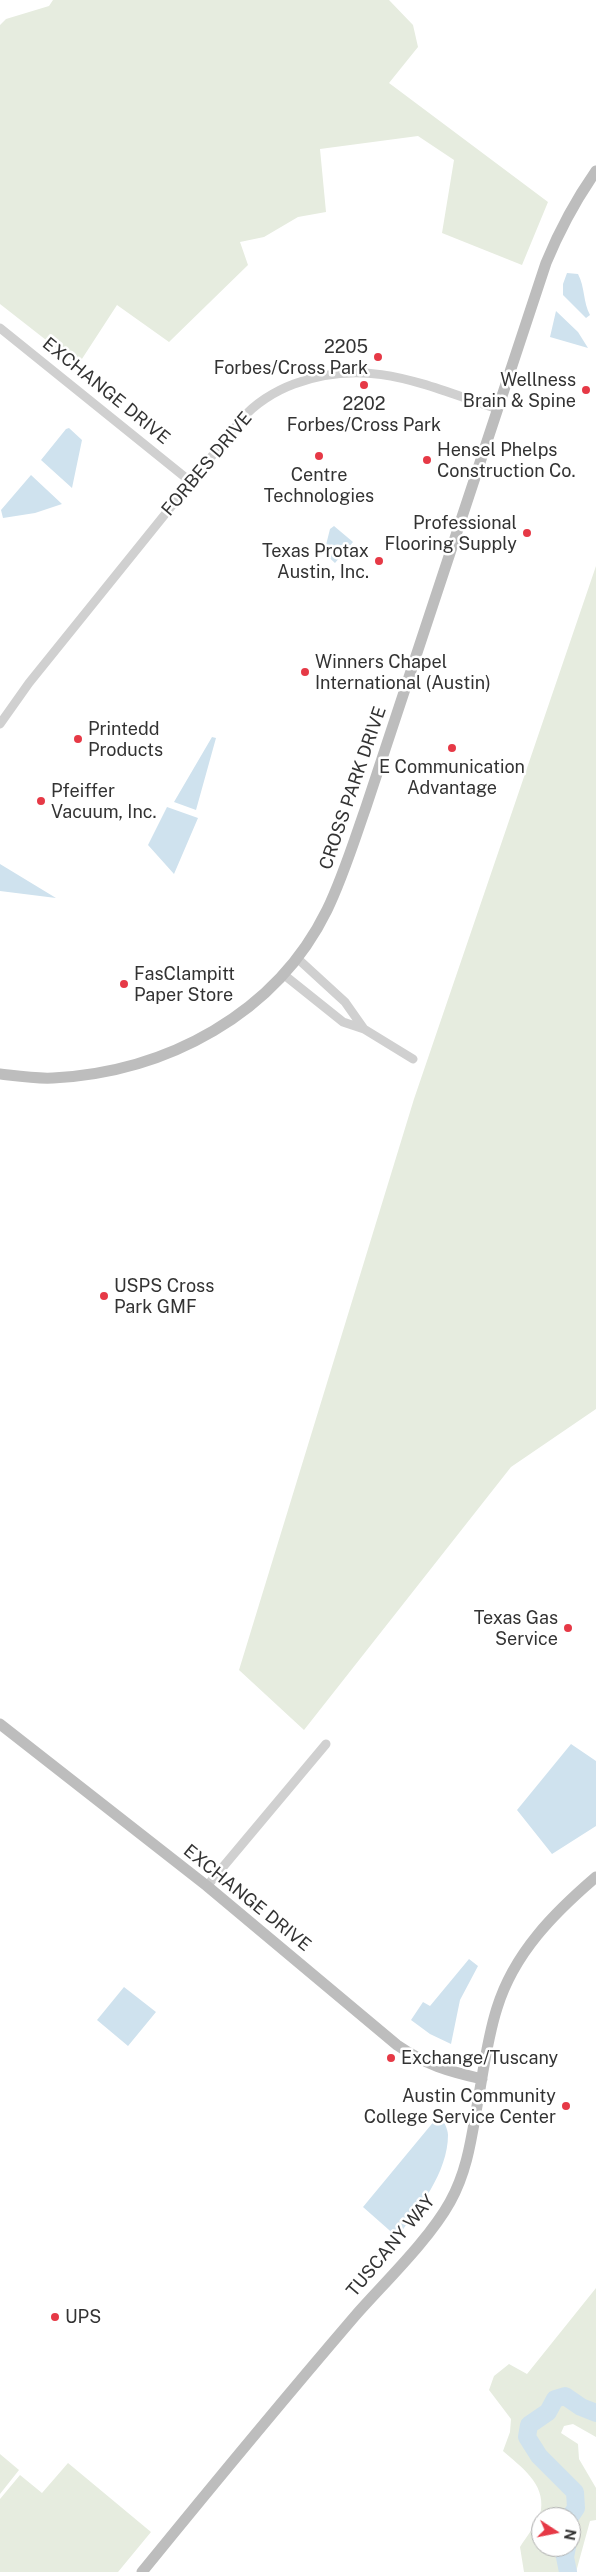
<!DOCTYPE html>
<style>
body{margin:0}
#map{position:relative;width:596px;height:2572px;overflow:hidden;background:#fff;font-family:"Public Sans",sans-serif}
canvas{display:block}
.north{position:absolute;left:531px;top:2507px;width:50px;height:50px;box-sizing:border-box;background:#fff;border:1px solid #adadad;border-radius:50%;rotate:101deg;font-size:14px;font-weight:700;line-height:20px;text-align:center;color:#333}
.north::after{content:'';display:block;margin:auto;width:18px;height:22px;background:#e63946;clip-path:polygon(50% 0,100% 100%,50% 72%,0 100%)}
</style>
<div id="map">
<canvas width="596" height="2572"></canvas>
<div class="north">N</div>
</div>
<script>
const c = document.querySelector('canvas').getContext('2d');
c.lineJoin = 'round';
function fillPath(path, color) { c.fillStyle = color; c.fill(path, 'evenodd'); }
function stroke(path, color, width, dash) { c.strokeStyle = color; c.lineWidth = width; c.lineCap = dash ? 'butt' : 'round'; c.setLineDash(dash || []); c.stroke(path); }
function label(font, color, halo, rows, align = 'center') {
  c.font = font + ' "Public Sans",sans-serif'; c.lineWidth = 5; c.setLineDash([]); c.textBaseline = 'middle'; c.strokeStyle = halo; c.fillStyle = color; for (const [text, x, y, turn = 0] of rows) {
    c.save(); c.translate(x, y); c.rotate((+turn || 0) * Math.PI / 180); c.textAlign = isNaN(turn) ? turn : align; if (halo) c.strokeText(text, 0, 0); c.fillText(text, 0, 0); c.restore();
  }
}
const green = new Path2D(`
 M 53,0 L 389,0 L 413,25 L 418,47 L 389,83 L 548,202 L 522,265 L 442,233 L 454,160 L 418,136 L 320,149 L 326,212 L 298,217 L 264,237 L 240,242 L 248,265 L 169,342 L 117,305 L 78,365 L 0,304 L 0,25 L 6,19 L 49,6 Z
 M 596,566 L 596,1409 L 511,1467 L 304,1730 L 239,1670 L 414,1099 Z
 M 596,2288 L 596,2437 L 573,2424 L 564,2426 L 561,2433 L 578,2444 L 579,2459 L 596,2488 L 596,2520 L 590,2521 L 576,2572 L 524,2572 L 520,2547 C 526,2537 539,2522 541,2510 C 545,2483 521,2467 503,2451 L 510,2432 L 511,2419 L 489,2390 L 494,2376 L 509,2364 L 527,2374 ZM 541,2517 L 571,2517 L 571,2547 L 541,2547 Z
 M 0,2454 L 19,2470 L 0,2494 Z
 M 68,2463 L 151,2532 L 118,2572 L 0,2572 L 0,2499 L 20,2475 L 42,2493 Z`);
const water = new Path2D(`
 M 567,273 L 578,274 C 585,287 583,302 590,315 L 586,318 L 563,295 L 563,284 Z
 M 556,311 L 578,332 L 588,348 L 550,337 Z
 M 69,428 L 82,440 L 72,488 L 41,460 L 66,429 Z
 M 31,475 L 62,504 L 35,513 L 3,518 L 1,510 Z
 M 334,526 L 353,542 L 335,563 L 324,553 L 330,529 Z
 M 212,737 L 216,738 L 196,810 L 174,802 Z
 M 167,807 L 198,818 L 174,874 L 148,845 Z
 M 0,864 L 56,898 L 0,891 Z
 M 571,1744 L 596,1761 L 596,1826 L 552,1854 L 517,1810 Z
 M 469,1959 L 478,1966 L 460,2000 L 451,2044 L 430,2034 L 411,2020 L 423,2002 L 430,2006 Z
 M 124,1987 L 156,2012 L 128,2046 L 97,2020 Z
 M 440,2114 C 443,2120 448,2129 448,2135 C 448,2172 419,2209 397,2237 L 363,2207 Z`);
const river = new Path2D(`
 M 570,2517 L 576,2508 L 575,2492 L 539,2456 L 527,2437 L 529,2425 L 548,2412 L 555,2399 L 565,2396 L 581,2407 L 596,2413
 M 567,2547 L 565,2557 L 568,2572`);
const street = new Path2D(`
 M 0,328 L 191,482
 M 0,724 L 29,683 L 241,420 C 254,404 275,391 294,384 C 369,356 426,386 498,409
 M 297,958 L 345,1002 L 364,1029
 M 283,974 L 343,1022 L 364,1029 L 413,1059
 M 207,1886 L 326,1744`);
const secondary = new Path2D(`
 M 0,1074 C 17,1076 36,1079 53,1078 C 167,1072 276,1014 327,910 C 343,877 354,841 366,807 L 546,263 C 560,229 575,201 596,171
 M 0,1724 L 207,1886 L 397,2045 C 426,2065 448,2071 482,2079
 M 142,2572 C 212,2486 283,2400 355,2316 C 384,2283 429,2240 450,2202 C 469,2168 472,2132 479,2095 C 484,2066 488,2036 497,2008 C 514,1953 554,1913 596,1877`);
const markers = [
 [378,357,5,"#e63946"],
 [364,385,5,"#e63946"],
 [586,390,5,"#e63946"],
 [319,456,5,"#e63946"],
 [427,460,5,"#e63946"],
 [527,533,5,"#e63946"],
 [379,561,5,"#e63946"],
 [305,672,5,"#e63946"],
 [78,739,5,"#e63946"],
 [452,748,5,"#e63946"],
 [41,801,5,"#e63946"],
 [124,984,5,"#e63946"],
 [104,1296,5,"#e63946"],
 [568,1628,5,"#e63946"],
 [391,2058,5,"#e63946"],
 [566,2106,5,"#e63946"],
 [55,2317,5,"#e63946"]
];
const poiNames = [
 ["2205",368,347,"right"],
 ["Forbes/Cross Park",368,368,"right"],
 ["Wellness",576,380,"right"],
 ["Brain & Spine",576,401,"right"],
 ["2202",364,404,"center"],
 ["Forbes/Cross Park",364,425,"center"],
 ["Hensel Phelps",437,450],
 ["Construction Co.",437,471],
 ["Centre",319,475,"center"],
 ["Technologies",319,496,"center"],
 ["Professional",517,523,"right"],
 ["Flooring Supply",517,544,"right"],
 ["Texas Protax",369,551,"right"],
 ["Austin, Inc.",369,572,"right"],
 ["Winners Chapel",315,662],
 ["International (Austin)",315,683],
 ["Printedd",88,729],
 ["Products",88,750],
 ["E Communication",452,767,"center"],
 ["Advantage",452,788,"center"],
 ["Pfeiffer",51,791],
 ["Vacuum, Inc.",51,812],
 ["FasClampitt",134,974],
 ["Paper Store",134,995],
 ["USPS Cross",114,1286],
 ["Park GMF",114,1307],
 ["Texas Gas",558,1618,"right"],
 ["Service",558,1639,"right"],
 ["Exchange/Tuscany",401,2058],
 ["Austin Community",556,2096,"right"],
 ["College Service Center",556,2117,"right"],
 ["UPS",65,2317]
];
const streetNames = [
 ["EXCHANGE DRIVE",106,391,39],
 ["FORBES DRIVE",207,464,-50],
 ["CROSS PARK DRIVE",353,788,-71],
 ["EXCHANGE DRIVE",247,1898,39],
 ["TUSCANY WAY",391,2246,-50]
];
fillPath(green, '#e6ecdf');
fillPath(water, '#cfe2ee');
stroke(river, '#cfe2ee', 18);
stroke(street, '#d0d0d0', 9);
stroke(secondary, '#bdbdbd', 11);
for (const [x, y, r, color] of markers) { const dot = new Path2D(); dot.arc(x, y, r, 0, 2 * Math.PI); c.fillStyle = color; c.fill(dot); stroke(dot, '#fff', 2); }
label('18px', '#333', '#fff', poiNames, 'left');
label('18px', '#333', '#fff', streetNames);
</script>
